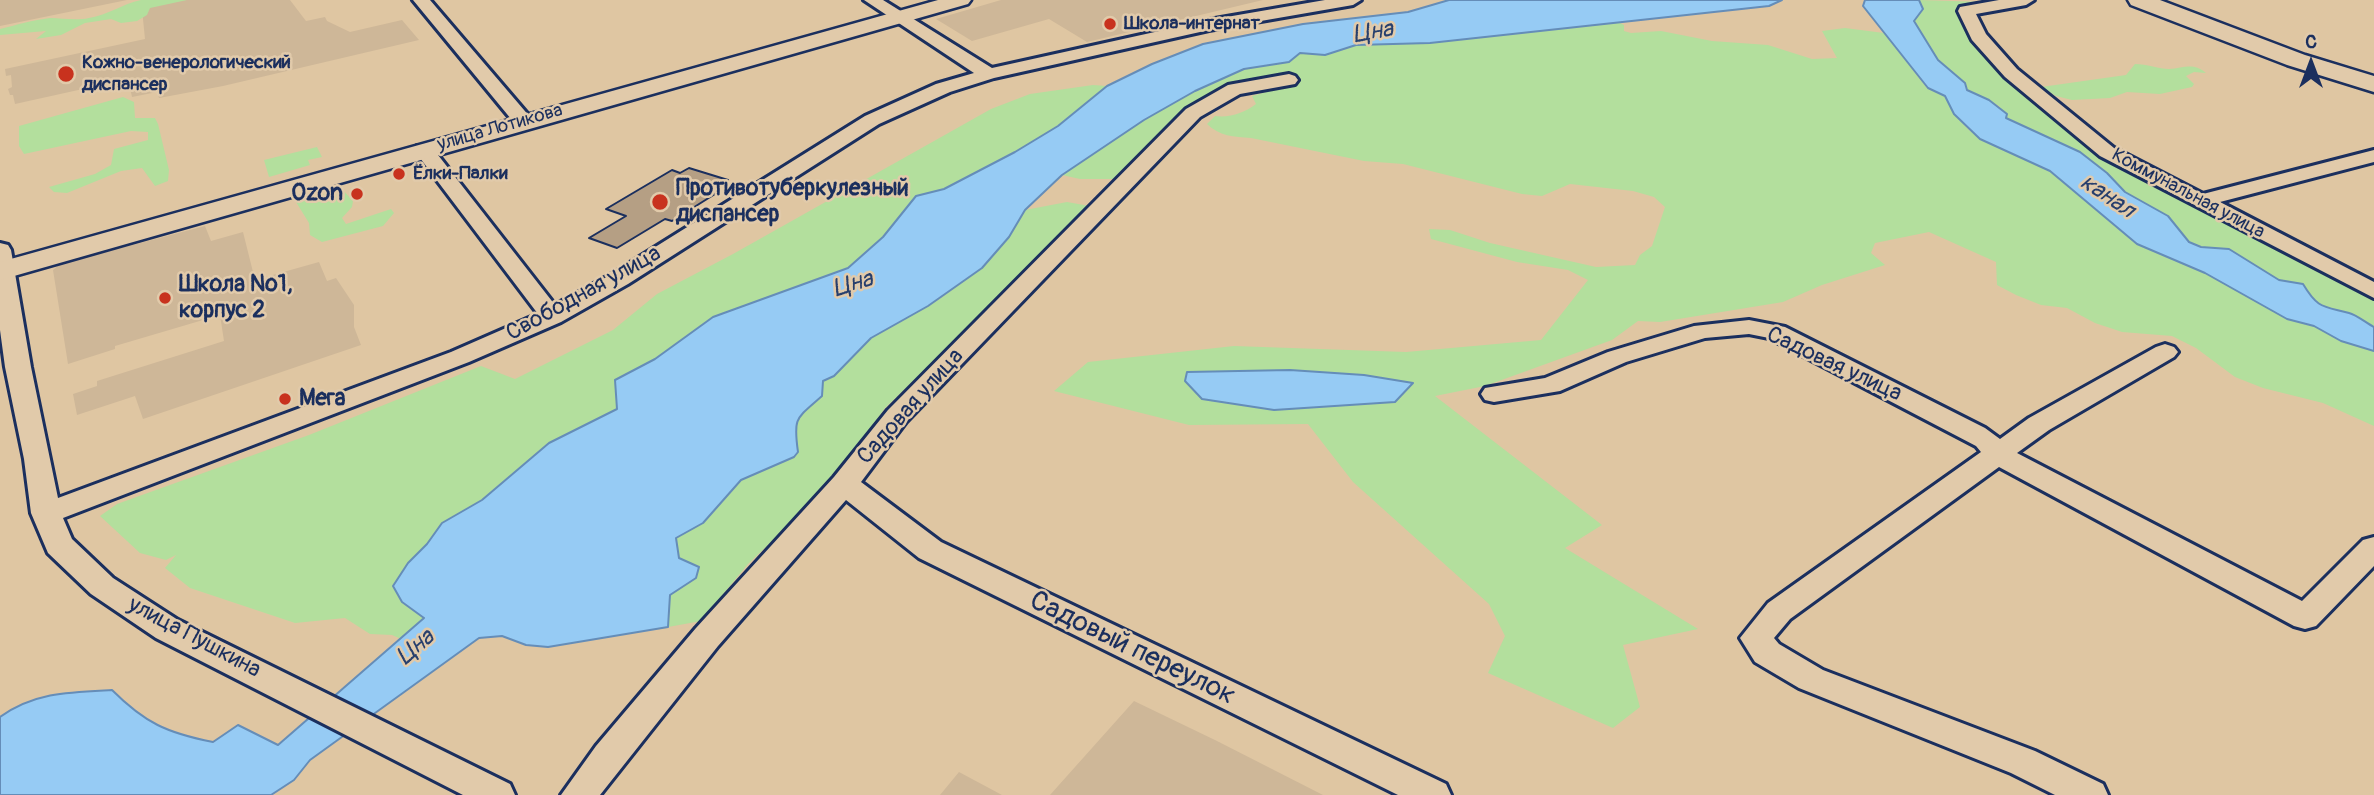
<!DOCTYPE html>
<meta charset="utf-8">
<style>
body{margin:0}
#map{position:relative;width:2374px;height:795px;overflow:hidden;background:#dfc6a2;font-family:Pangolin,sans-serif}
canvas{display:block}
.north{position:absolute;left:2276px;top:28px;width:70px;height:70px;-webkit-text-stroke:5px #e1caaa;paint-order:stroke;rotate:0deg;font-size:19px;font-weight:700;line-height:28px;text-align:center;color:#1b2f5e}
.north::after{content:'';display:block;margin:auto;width:24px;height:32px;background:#1b2f5e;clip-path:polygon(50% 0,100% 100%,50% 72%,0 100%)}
</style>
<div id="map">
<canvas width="2374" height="795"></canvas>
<div class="north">С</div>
</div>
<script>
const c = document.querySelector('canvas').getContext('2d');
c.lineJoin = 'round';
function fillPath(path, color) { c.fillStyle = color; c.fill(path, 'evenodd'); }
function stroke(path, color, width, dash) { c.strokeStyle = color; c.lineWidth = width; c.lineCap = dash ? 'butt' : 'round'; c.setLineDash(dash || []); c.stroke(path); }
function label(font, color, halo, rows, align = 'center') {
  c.font = font + ' Pangolin,sans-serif'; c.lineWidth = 5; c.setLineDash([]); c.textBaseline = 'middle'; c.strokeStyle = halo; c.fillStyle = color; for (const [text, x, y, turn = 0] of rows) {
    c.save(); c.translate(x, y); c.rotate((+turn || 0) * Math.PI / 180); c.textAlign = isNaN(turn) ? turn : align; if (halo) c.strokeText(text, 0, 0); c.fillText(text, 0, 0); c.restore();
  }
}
const built = new Path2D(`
 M 0,0 L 127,0 L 0,26 Z
 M 173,0 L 290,0 L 306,21 L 325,17 L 327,21 L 350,32 L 402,20 L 419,40 L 223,86 L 159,98 L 157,92 L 132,97 L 128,79 L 15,104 L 13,95 L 10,95 L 8,89 L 12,87 L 11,75 L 6,76 L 5,69 L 145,39 L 142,9 Z
 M 1001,0 L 1263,0 L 1087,42 L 1049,19 L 972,41 L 936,19 Z
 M 205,226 L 211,241 L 243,232 L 255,280 L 319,262 L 327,281 L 336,278 L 354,305 L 354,327 L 361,345 L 143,419 L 135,396 L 77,415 L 73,394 L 97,386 L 97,381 L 224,341 L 220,315 L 115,346 L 115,349 L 68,364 L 53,270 L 60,264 Z
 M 1134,701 L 1217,741 L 1323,795 L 1050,795 Z
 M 959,772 L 1002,795 L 940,795 Z`);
const green = new Path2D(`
 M 141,0 L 187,0 L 150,8 L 147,15 L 137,21 L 121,23 L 111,19 L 85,23 L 61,35 L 36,39 L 46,31 L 0,35 L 0,29 C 16,25 33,20 50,18 C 63,18 75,21 89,18 C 108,15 122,4 141,0 Z
 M 1919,0 L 1984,2 L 1959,12 L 2102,154 L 2207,214 L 2374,298 L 2374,327 C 2366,323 2357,315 2349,313 C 2323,306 2318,309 2303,284 L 2279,280 L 2229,249 L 2201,247 L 2189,242 L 2168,216 L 2125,192 L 2107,173 L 2080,152 L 2006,118 L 1999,106 L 1967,90 L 1965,83 L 1938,60 L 1914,21 L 1923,9 Z
 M 1618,22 L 1624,25 L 1624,31 L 1631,33 L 1661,31 L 1712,41 L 1768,45 L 1812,59 L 1837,58 L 1822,31 L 1845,28 L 1884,33 L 1927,88 L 1945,96 L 1954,114 L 1969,130 L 1981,139 L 2050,171 L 2137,244 L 2205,273 L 2287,319 L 2314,326 L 2341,341 L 2374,351 L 2374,426 L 2323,403 L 2263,388 L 2235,377 L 2196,348 L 2172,336 L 2122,332 L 2095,323 L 2067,308 L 2041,305 L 2016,295 L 1997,285 L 1996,262 L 1929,232 L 1875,243 L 1871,253 L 1885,265 L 1822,285 L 1783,302 L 1660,322 L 1638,321 L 1612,340 L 1485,386 L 1435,396 L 1602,525 L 1565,548 L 1698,629 L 1623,645 L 1640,707 L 1613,728 L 1488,673 L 1505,636 L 1489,604 L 1353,482 L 1308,424 L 1189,425 L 1054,391 L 1088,362 L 1234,346 L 1406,352 L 1541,340 L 1588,280 L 1568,270 L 1517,262 L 1431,239 L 1429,229 L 1450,230 L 1490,243 L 1596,267 L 1635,265 L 1640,255 L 1652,246 L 1665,207 L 1654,197 L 1633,191 L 1570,184 L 1542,196 L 1522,194 L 1403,164 L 1364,161 L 1251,138 C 1234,137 1219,136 1207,124 L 1215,116 C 1230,118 1244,113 1256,104 L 1252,96 L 1298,83 L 1300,79 L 1296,75 C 1261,76 1207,91 1179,114 C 1156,134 1135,158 1113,179 L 1080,179 L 1062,175 L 1144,120 L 1195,91 L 1244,69 L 1289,62 L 1300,53 L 1325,55 L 1356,45 L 1430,43 ZM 1290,370 L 1364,375 L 1412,384 L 1187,372 Z
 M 2135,64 C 2146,64 2160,69 2169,69 C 2184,68 2193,62 2206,73 L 2194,72 L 2186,76 L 2194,84 L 2192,87 L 2160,94 L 2127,92 L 2110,98 L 2072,100 L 2056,96 L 2041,87 L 2126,75 Z
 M 1093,85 L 1107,86 L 1058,126 L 1015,152 L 944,189 L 916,196 L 883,237 L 848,268 L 713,317 L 655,359 L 616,379 L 617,409 L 549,443 L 482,500 L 442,523 L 427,544 L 408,563 L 402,603 L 425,618 L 401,639 L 392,635 L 370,634 L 345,618 L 295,623 L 190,588 L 165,568 L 176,555 L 166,560 L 140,553 L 100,516 L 117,504 L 309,435 L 481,366 L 515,379 L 613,330 L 657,294 L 733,254 L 991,109 L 1030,94 Z
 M 123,97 L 134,102 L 135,118 L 155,118 L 158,124 L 169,170 L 168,181 L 155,186 L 142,168 L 121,171 L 67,193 L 54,192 L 49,187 L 95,174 L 111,165 L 114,149 L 148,140 L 148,132 L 131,131 L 24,154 L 19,146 L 19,126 Z
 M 317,147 L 322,157 L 308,160 L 310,165 L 269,177 L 264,160 Z
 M 342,189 L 353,201 L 352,207 L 342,218 L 346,224 L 391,209 L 394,213 L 383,226 L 322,242 L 310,235 L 309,223 L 296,202 Z
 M 1067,202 L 1095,207 L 885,408 L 826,490 L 748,564 L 701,621 L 668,627 L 670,595 L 696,578 L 679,558 L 676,538 L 703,523 L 741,480 L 794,457 L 798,452 C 793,417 796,419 822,396 L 823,381 C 843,371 853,351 870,338 C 887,325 909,317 927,307 C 968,281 1000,253 1025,210 Z`);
const water = new Path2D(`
 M 1449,0 L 1782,0 L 1769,6 L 1430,43 L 1356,45 L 1325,55 L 1300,53 L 1289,62 L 1244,69 L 1195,91 L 1144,120 L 1062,175 L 1025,210 L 1009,237 L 982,268 L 928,306 L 871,338 L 834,376 L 823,381 L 822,396 C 796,419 793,417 798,452 L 794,457 L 741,480 L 703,523 L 676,538 L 679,558 L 699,567 L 696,578 L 670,595 L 668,627 L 548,647 L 526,645 L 502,636 L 479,638 L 310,760 L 294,780 L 271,795 L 0,795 L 0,717 C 35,692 71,692 112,690 C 145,723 167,733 213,742 L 238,725 L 278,745 L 424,618 L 402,602 L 393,586 L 408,563 L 427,544 L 442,523 L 482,500 L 549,443 L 617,409 L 615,380 L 655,359 L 713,317 L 848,268 L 883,237 L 916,196 L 944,189 L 1015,152 L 1058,126 L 1107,86 L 1152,64 L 1203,44 L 1303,24 L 1408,12 Z
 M 1865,0 L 1919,0 L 1923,9 L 1914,21 L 1938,60 L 1965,83 L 1967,90 L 1989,100 L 2007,114 L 2006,118 L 2080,152 L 2107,173 L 2125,192 L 2168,216 L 2189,242 L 2201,247 L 2229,249 L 2279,280 L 2303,284 C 2318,309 2323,306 2349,313 C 2357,315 2366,323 2374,327 L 2374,351 L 2341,341 L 2314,326 L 2287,319 L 2205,273 L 2137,244 L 2050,171 L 1980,139 L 1954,114 L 1945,96 L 1928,88 L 1863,6 Z
 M 1290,370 L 1364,375 L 1413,383 L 1395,402 L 1274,410 L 1202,399 L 1185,381 L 1187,372 Z`);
const building = new Path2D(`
 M 689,168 L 728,180 L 708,192 L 715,194 L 672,221 L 665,219 L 617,248 L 589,238 L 626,216 L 606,209 L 672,170 L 680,173 Z`);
const minor = new Path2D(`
 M 413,0 L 430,0 L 530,117 L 533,121 L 530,125 L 516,125 Z
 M 864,0 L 883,0 L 992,68 L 1209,20 L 1325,0 L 1361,0 L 1353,5 L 1209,30 L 994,78 L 950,92 L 879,124 L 628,284 L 561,322 L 469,362 L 63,518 L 72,539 L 113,578 L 178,620 L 510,784 L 515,795 L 463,795 L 156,638 L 91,594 L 48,553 L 31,513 L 24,459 L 5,367 L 0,330 L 0,243 L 8,245 L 11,250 L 31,367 L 58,498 L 451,352 L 538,314 L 417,154 L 414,150 L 417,146 L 431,146 L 555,305 L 612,274 L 865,116 L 936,84 L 974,73 Z
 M 1999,0 L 2034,0 L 2026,5 L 1976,14 L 1986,34 L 2017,69 L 2114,148 L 2203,194 L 2374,150 L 2374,162 L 2220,202 L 2374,282 L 2374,298 L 2100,156 L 2005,77 L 1972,40 L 1958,11 L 1960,7 Z
 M 1289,74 L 1295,76 L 1298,80 L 1295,84 L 1240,94 L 1200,117 L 906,422 L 861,482 L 941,542 L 1446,784 L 1451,795 L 1398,795 L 919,558 L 846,500 L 718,646 L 600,795 L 561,795 L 596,746 L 696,628 L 834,477 L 888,410 L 1186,109 L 1228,85 Z
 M 1749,320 L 1785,327 L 1985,428 L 2000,439 L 2029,418 L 2156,347 L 2165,344 L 2174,347 L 2178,352 L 2174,357 L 2049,430 L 2017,453 L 2302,601 L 2363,540 L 2374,537 L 2374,566 L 2316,626 L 2305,629 L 2294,626 L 1999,467 L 1790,619 L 1774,638 L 1779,644 L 1823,670 L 2035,751 L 2103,784 L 2108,795 L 2055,795 L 2011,773 L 1799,688 L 1755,662 L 1740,638 L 1768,603 L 1981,452 L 1976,446 L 1769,338 L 1749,334 L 1705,338 L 1626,362 L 1560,391 L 1494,402 L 1485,400 L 1481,394 L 1485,388 L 1545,378 L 1608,352 L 1694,326 Z`);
const tertiary = new Path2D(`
 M 938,0 L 971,0 L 968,4 L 0,280 L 0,262 Z`);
const secondary = new Path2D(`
 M 2128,0 L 2160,0 L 2305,55 L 2374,76 L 2374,92 L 2287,65 L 2131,5 Z`);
const markers = [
 [1110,24,7,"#c8321e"],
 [66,74,9,"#c8321e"],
 [399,174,7,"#c8321e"],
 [357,194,7,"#c8321e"],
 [660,202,9,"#c8321e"],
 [165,298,7,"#c8321e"],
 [285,399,7,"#c8321e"]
];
const farPoinames = [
 ["Школа-интернат",1124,24],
 ["Кожно-венерологический",82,63],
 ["диспансер",82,85],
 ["Ёлки-Палки",413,174]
];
const farStreetnames = [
 ["улица Лотикова",500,128,-16],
 ["Коммунальная улица",2188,194,28]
];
const poiNames = [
 ["Противотуберкулезный",676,189],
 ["диспансер",676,215],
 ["Ozon",343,194,"right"],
 ["Школа №1,",179,285],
 ["корпус 2",179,311],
 ["Мега",299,399]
];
const streetNames = [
 ["Свободная улица",584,294,-29],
 ["Садовая улица",1834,365,25],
 ["Садовая улица",911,407,-48],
 ["улица Пушкина",194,638,28]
];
const waterNames = [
 ["Цна",1373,33,-9],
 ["канал",2107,197,34],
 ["Цна",853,285,-16],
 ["Цна",416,648,-40]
];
const nearStreetnames = [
 ["Садовый переулок",1132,649,26]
];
fillPath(built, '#ceb798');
fillPath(green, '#b3df9d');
fillPath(water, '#96cbf4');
stroke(water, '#658db8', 2);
fillPath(building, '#b59f84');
stroke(building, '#1b2f5e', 2);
stroke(minor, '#1b2f5e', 6);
stroke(tertiary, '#1b2f5e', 5);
stroke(secondary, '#1b2f5e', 5);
fillPath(minor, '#e1caaa');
fillPath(tertiary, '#e1caaa');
fillPath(secondary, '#e1caaa');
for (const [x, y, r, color] of markers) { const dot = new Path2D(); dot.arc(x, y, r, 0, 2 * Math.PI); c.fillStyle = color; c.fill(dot); stroke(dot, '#e1caaa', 2.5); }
label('bold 19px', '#1b2f5e', '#e1caaa', farPoinames, 'left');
label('19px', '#1b2f5e', '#e1caaa', farStreetnames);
label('bold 23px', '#1b2f5e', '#e1caaa', poiNames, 'left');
label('23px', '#1b2f5e', '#e1caaa', streetNames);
label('italic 24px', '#273f6d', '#e1caaa', waterNames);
label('28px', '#1b2f5e', '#e1caaa', nearStreetnames);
</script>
